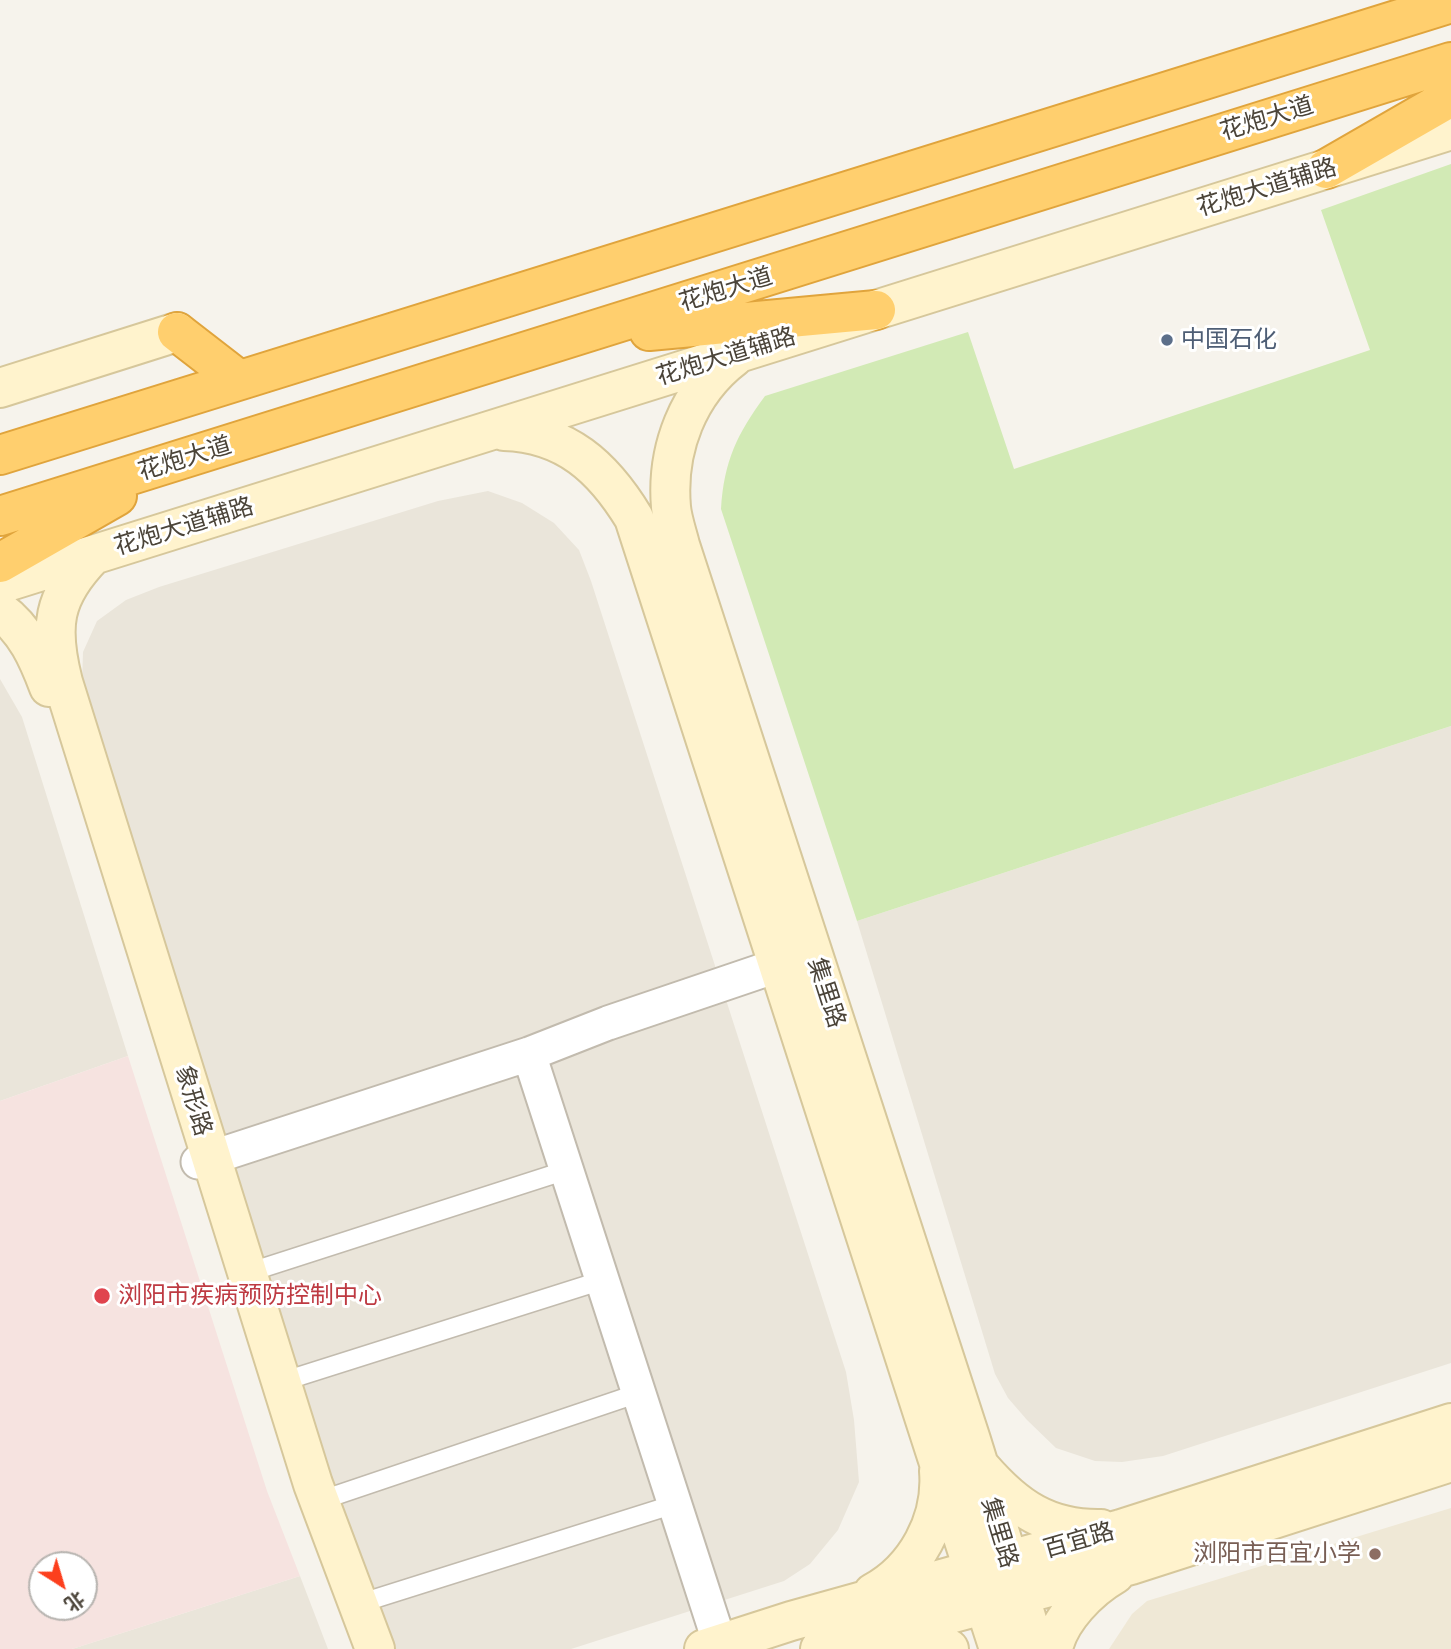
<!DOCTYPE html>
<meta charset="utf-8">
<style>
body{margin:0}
#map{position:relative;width:1451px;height:1649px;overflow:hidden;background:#f6f3ec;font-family:Rubik,"Noto Sans SC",sans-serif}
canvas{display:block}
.north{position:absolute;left:28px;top:1551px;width:70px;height:70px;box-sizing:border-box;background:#fff;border:2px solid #b7b4b0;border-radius:50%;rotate:143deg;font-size:19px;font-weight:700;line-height:28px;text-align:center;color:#4b4439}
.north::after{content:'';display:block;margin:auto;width:24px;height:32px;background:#fc3f1d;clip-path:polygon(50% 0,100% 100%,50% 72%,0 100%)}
</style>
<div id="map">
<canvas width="1451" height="1649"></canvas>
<div class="north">北</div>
</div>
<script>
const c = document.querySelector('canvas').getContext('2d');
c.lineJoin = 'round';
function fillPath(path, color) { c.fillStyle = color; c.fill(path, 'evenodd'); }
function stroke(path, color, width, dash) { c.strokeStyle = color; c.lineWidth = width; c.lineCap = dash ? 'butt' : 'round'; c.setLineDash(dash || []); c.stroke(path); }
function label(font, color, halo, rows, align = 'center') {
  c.font = font + ' Rubik,"Noto Sans SC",sans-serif'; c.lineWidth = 6; c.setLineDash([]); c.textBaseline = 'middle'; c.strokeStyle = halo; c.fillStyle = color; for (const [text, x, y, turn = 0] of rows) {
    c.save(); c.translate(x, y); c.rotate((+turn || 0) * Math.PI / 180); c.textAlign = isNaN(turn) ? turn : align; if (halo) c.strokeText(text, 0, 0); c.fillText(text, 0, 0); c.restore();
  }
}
const residential = new Path2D(`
 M 488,491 L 522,503 L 554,523 L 579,550 L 591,581 L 846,1372 L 854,1420 L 859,1482 L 838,1530 L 810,1564 L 784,1581 L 571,1649 L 391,1649 L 326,1478 L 82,685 L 83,652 L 97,621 L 126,600 L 159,587 L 438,501 Z
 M 0,679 L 22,717 L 128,1056 L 0,1101 Z
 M 1451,726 L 1451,1363 L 1163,1456 L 1122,1462 L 1095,1461 L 1056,1448 L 1027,1420 L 1008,1398 L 995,1374 L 857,921 Z
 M 300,1576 L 328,1649 L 72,1649 Z`);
const education = new Path2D(`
 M 1451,1508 L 1451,1649 L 1109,1649 L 1132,1614 L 1147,1601 Z`);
const medical = new Path2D(`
 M 128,1056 L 267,1491 L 300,1576 L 72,1649 L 0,1649 L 0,1101 ZM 42,1565 L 84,1565 L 84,1607 L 42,1607 Z`);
const green = new Path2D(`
 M 1451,164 L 1451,726 L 857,921 L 721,509 C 724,461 737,434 765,396 L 968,332 L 1014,469 L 1370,350 L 1321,210 Z`);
const lane = new Path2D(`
 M 247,1273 L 567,1170
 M 281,1382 L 603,1280
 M 319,1501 L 639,1393
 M 358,1604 L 675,1504`);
const street = new Path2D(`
 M 529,1054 L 720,1644
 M 198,1162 L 529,1054 L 608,1023 L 779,965`);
const secondary = new Path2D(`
 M 734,357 C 688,392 666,449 671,507 C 672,519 677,533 680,545 L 971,1440 L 1036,1649
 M 0,388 L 177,332
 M 504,431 C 566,433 603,467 634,518 L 999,1649
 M 93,555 C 52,597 49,627 63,682 L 313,1484 L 375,1649
 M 0,584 L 1451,130
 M 0,611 C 26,630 38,658 49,687
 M 982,1469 C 1016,1508 1048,1530 1101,1529
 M 873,1593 C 916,1570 943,1520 939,1471
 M 888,1637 L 928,1639 L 949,1649
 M 704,1649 L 791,1621 L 1121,1529 L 1451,1423
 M 820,1649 L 1131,1565 L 1451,1462
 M 1053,1649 C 1059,1619 1089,1589 1115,1574`);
const highway = new Path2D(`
 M 1326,169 L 1451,97
 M 649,331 L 876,310
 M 177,332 L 239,380
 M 0,455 L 1451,3
 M 0,516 L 1451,62
 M 0,563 L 117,496`);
const markers = [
 [1167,340,7,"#5c6f8a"],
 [102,1296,9,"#e0444e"],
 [1375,1554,7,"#8d6e63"]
];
const streetNames = [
 ["花炮大道",1267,119,-17],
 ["花炮大道辅路",1267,188,-17],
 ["花炮大道",726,290,-17],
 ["花炮大道辅路",726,357,-17],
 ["花炮大道",185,459,-17],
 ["花炮大道辅路",184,527,-17],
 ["集里路",826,993,72],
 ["象形路",193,1101,73],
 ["集里路",999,1533,73],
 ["百宜路",1079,1541,-16]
];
const serviceNames = [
 ["中国石化",1181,340]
];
const healthNames = [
 ["浏阳市疾病预防控制中心",118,1296]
];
const educationNames = [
 ["浏阳市百宜小学",1361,1554]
];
fillPath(residential, '#eae5da');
fillPath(education, '#efe8d6');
fillPath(medical, '#f6e3e0');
fillPath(green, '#d2eab5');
stroke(lane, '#c2bbae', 21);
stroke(street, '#c2bbae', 37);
stroke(secondary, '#d6c79b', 42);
stroke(highway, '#e0a43c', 42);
stroke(lane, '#fff', 18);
stroke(street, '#fff', 33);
stroke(secondary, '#fff3cd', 38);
stroke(highway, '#ffcf6e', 38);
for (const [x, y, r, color] of markers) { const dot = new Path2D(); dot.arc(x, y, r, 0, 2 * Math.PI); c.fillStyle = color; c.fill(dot); stroke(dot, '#fff', 2.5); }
label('24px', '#4b4439', '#fff', streetNames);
label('24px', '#4e5e75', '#fff', serviceNames, 'left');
label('24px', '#be3a42', '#fff', healthNames, 'left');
label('24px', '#785e54', '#fff', educationNames, 'right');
</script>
